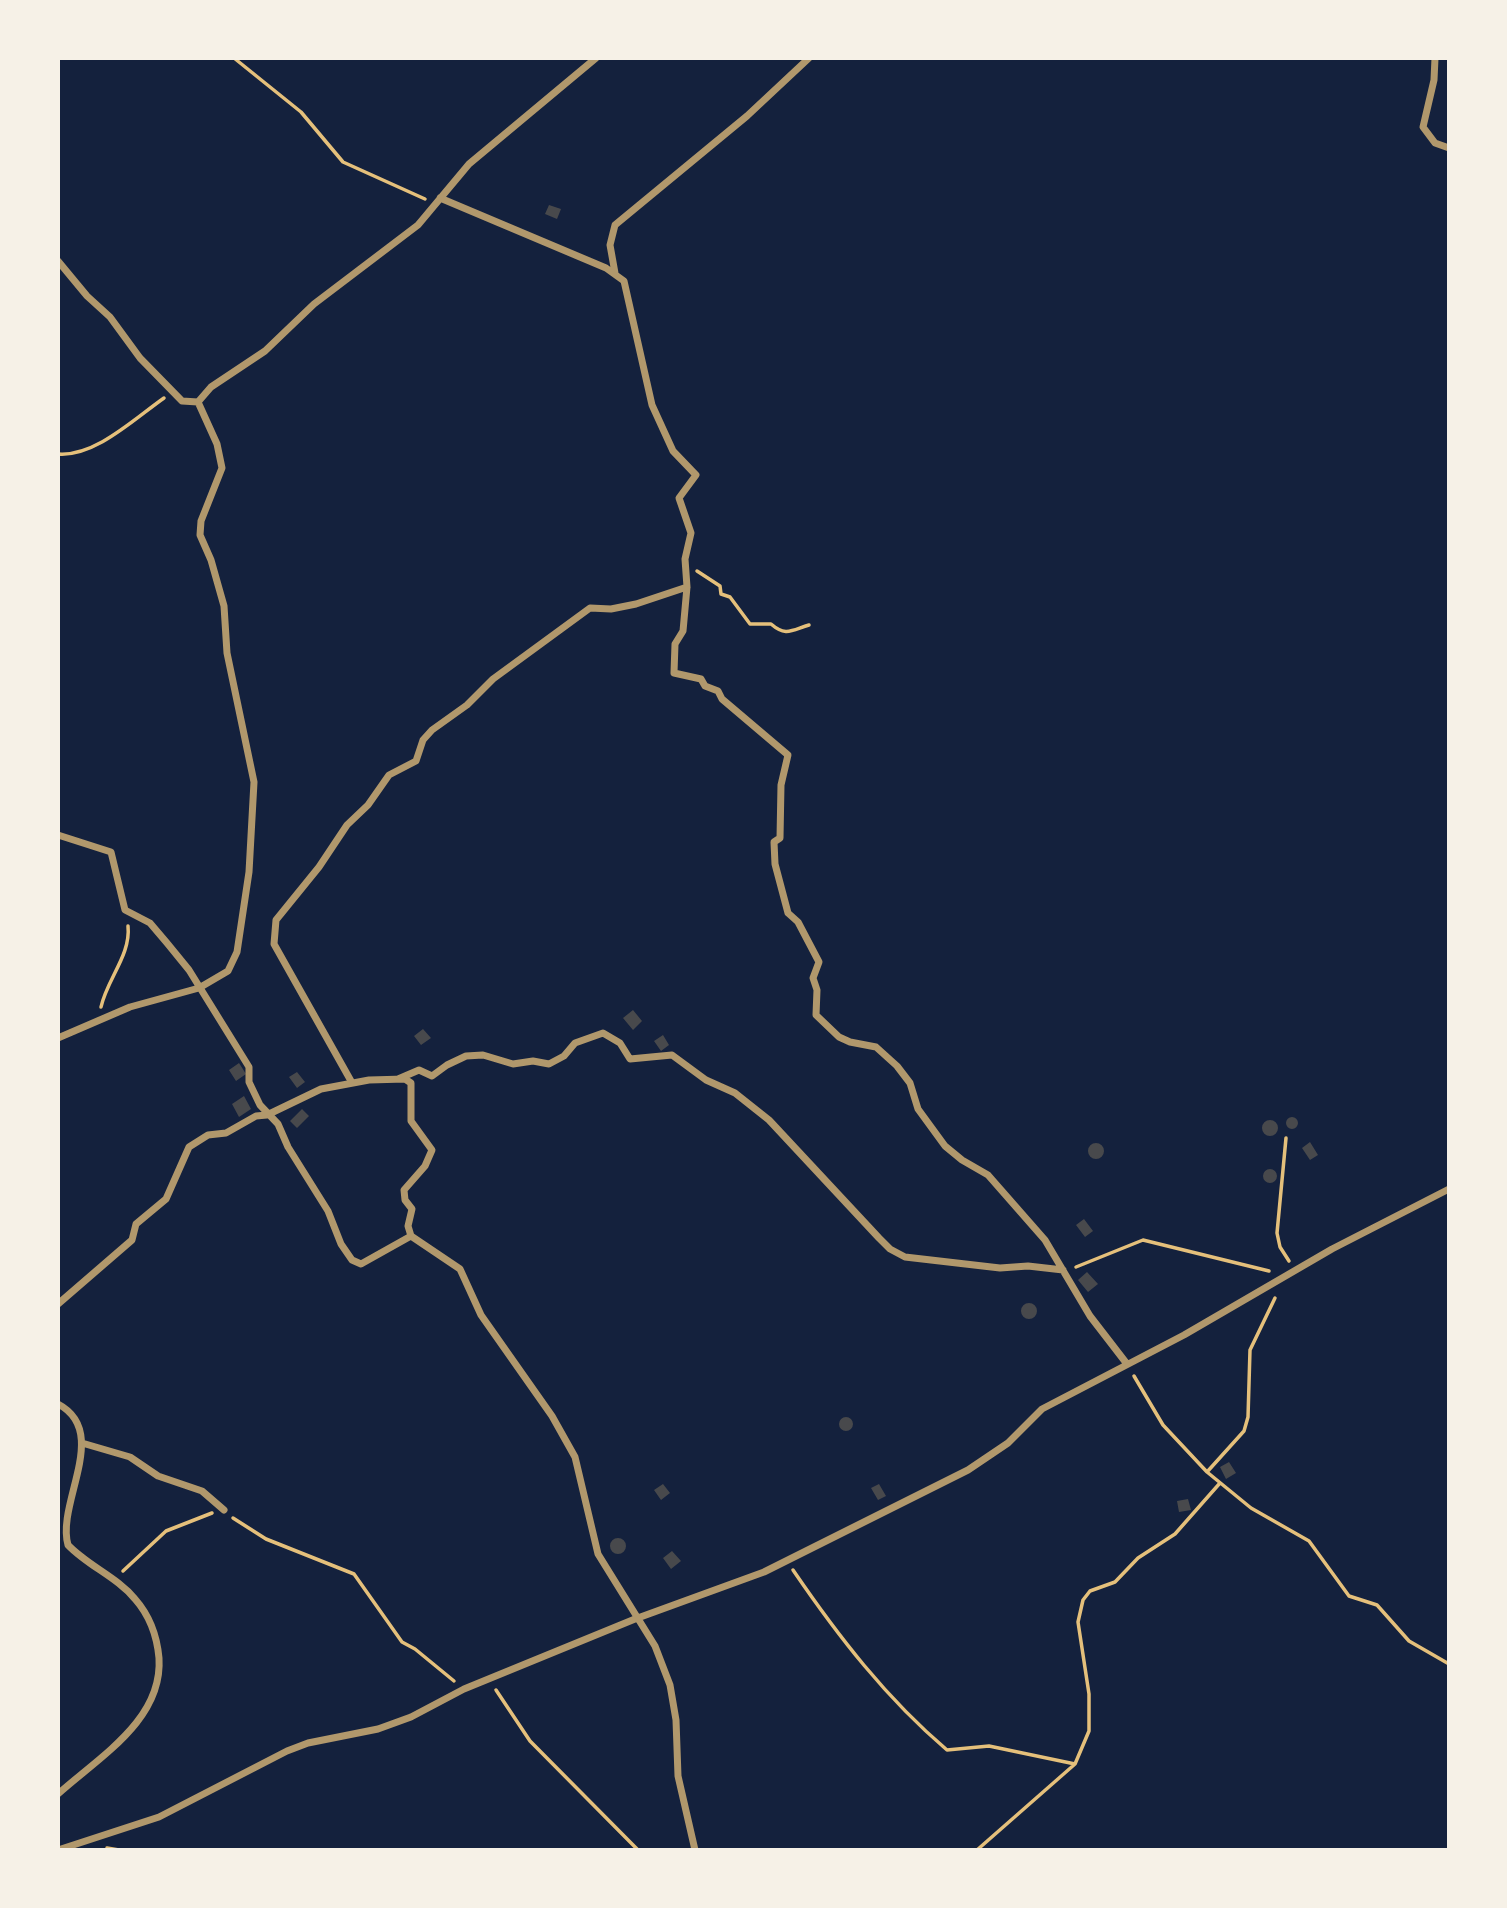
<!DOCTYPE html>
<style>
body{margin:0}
#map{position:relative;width:1507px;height:1908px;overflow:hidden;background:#14213d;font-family:Figtree,sans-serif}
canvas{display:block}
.frame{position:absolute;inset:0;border:60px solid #f6f1e7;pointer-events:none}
</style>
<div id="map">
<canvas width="1507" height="1908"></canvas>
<div class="frame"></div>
</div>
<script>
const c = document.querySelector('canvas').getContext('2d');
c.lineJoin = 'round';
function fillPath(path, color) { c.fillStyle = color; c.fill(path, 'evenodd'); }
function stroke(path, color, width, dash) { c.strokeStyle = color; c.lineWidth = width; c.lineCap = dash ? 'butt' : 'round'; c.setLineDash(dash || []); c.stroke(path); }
const building = new Path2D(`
 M 549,205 L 561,209 L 557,219 L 545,214 Z
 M 633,1010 L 642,1021 L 633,1030 L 623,1018 Z
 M 423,1029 L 431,1038 L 421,1045 L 414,1036 Z
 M 663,1035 L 669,1045 L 661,1051 L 654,1041 Z
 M 239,1063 L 246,1074 L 236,1081 L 229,1070 Z
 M 297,1072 L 305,1082 L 297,1088 L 289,1077 Z
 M 244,1096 L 251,1109 L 239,1117 L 232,1104 Z
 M 302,1109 L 309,1116 L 297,1128 L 290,1121 Z
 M1286 1123a6 6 0 1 1 12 0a6 6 0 1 1-12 0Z
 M1262 1128a8 8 0 1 1 16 0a8 8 0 1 1-16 0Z
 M 1310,1142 L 1318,1155 L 1310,1160 L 1302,1148 Z
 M1088 1151a8 8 0 1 1 16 0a8 8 0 1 1-16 0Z
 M1263 1176a7 7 0 1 1 14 0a7 7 0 1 1-14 0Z
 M 1084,1219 L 1093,1231 L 1085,1237 L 1076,1225 Z
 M 1087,1272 L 1098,1284 L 1088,1292 L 1078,1280 Z
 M1021 1311a8 8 0 1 1 16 0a8 8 0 1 1-16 0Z
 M839 1424a7 7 0 1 1 14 0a7 7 0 1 1-14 0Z
 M 1229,1462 L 1236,1473 L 1226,1479 L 1220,1467 Z
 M 663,1484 L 670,1493 L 661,1500 L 654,1490 Z
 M 879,1484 L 886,1496 L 878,1500 L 871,1488 Z
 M 1188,1499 L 1191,1510 L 1179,1512 L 1177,1501 Z
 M610 1546a8 8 0 1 1 16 0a8 8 0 1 1-16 0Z
 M 672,1551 L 681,1561 L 671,1569 L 663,1558 Z`);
const path = new Path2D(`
 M 234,58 L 301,112 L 343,162 L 425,199
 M 58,454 C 95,457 134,419 164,398
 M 697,571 L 720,586 L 721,594 L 730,597 L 750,624 L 771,624 C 786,637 792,630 809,625
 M 101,1007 C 107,979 131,955 128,926
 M 1286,1138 L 1277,1233 L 1280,1247 L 1289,1261
 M 1076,1267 L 1143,1240 L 1269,1271
 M 1134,1376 L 1163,1425 L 1207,1472 L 1251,1508 L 1309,1541 L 1349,1596 L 1377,1605 L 1409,1641 L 1449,1664
 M 1207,1472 L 1244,1431 L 1248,1417 L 1250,1350 L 1275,1298
 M 233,1518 L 266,1539 L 354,1574 L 402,1642 L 415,1649 L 454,1681
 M 793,1570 C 838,1636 886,1698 947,1750 L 989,1746 L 1075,1764
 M 123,1571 L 166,1531 L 212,1513
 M 496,1690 L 530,1741 L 638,1850
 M 107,1848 L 119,1850
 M 977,1850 L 1075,1764 L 1089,1731 L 1089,1694 L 1078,1622 L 1083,1600 L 1090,1591 L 1115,1582 L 1138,1558 L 1175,1534 L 1220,1483`);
const minor = new Path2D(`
 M 1435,58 L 1434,80 L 1423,127 L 1435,143 L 1449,148
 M 440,198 L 606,268 L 624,281 L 652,405 L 673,451 L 696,475 L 679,498 L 691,533 L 685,559 L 687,587 L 683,631 L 675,644 L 674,673 L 701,679 L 705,686 L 718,691 L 722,699 L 788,755 L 781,785 L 780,838 L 774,842 L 775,864 L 788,913 L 798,922 L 819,962 L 813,978 L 817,990 L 816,1015 L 839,1037 L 850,1042 L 876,1047 L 897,1066 L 910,1083 L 918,1109 L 945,1146 L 962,1160 L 988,1175 L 1045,1240 L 1090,1316 L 1127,1364
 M 58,261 L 87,296 L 110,317 L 140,358 L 182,401 L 198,402
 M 615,273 L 610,245 L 615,225 L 747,116 L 809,58
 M 58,835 L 111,852 L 125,910 L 150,923 L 167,943 L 189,970 L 249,1067 L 249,1082 L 260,1105 L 278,1124 L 288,1147 L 328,1211 L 341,1244 L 352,1260 L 361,1264 L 411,1236
 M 58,1038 L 130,1007 L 199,988 L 228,971 L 237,952 L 249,872 L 254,782 L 227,653 L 224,606 L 211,560 L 200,535 L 201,521 L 222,468 L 217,444 L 198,402 L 211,387 L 265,351 L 314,304 L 418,225 L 469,164 L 596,58
 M 398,1079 L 419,1070 L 432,1076 L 447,1065 L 466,1056 L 483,1055 L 513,1064 L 533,1061 L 549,1064 L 564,1056 L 575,1043 L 603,1033 L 620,1043 L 630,1059 L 672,1055 L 706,1080 L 735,1093 L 769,1120 L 879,1238 L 890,1249 L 905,1257 L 1000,1268 L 1028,1266 L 1063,1270
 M 351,1081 L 274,944 L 276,920 L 319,867 L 347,825 L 368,805 L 389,775 L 416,761 L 423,740 L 432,730 L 467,705 L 493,679 L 590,608 L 611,609 L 636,604 L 687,587
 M 58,1304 L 132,1240 L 136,1224 L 166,1199 L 189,1147 L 208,1135 L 226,1133 L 256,1116 L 267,1115 L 321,1089 L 369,1080 L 405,1079 L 411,1083 L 411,1121 L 432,1150 L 425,1166 L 404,1190 L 405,1200 L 412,1209 L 408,1226 L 411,1236 L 460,1269 L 481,1315 L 552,1416 L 575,1457 L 598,1554 L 655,1646 L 670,1685 L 676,1720 L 678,1776 L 695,1850
 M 58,1404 C 111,1432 56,1503 68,1545 C 88,1566 117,1577 135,1599 C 150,1616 157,1636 159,1658 C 163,1720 99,1757 58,1794
 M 82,1443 L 130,1457 L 158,1476 L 202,1491 L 224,1510
 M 58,1850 L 159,1817 L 287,1751 L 308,1743 L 378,1729 L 411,1717 L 464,1689 L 635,1619 L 764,1572 L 968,1470 L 1008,1443 L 1042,1409 L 1184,1335 L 1332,1249 L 1449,1189`);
fillPath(building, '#48494c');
stroke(path, '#e5c07b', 3.5);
stroke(minor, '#b1986c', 7);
</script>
